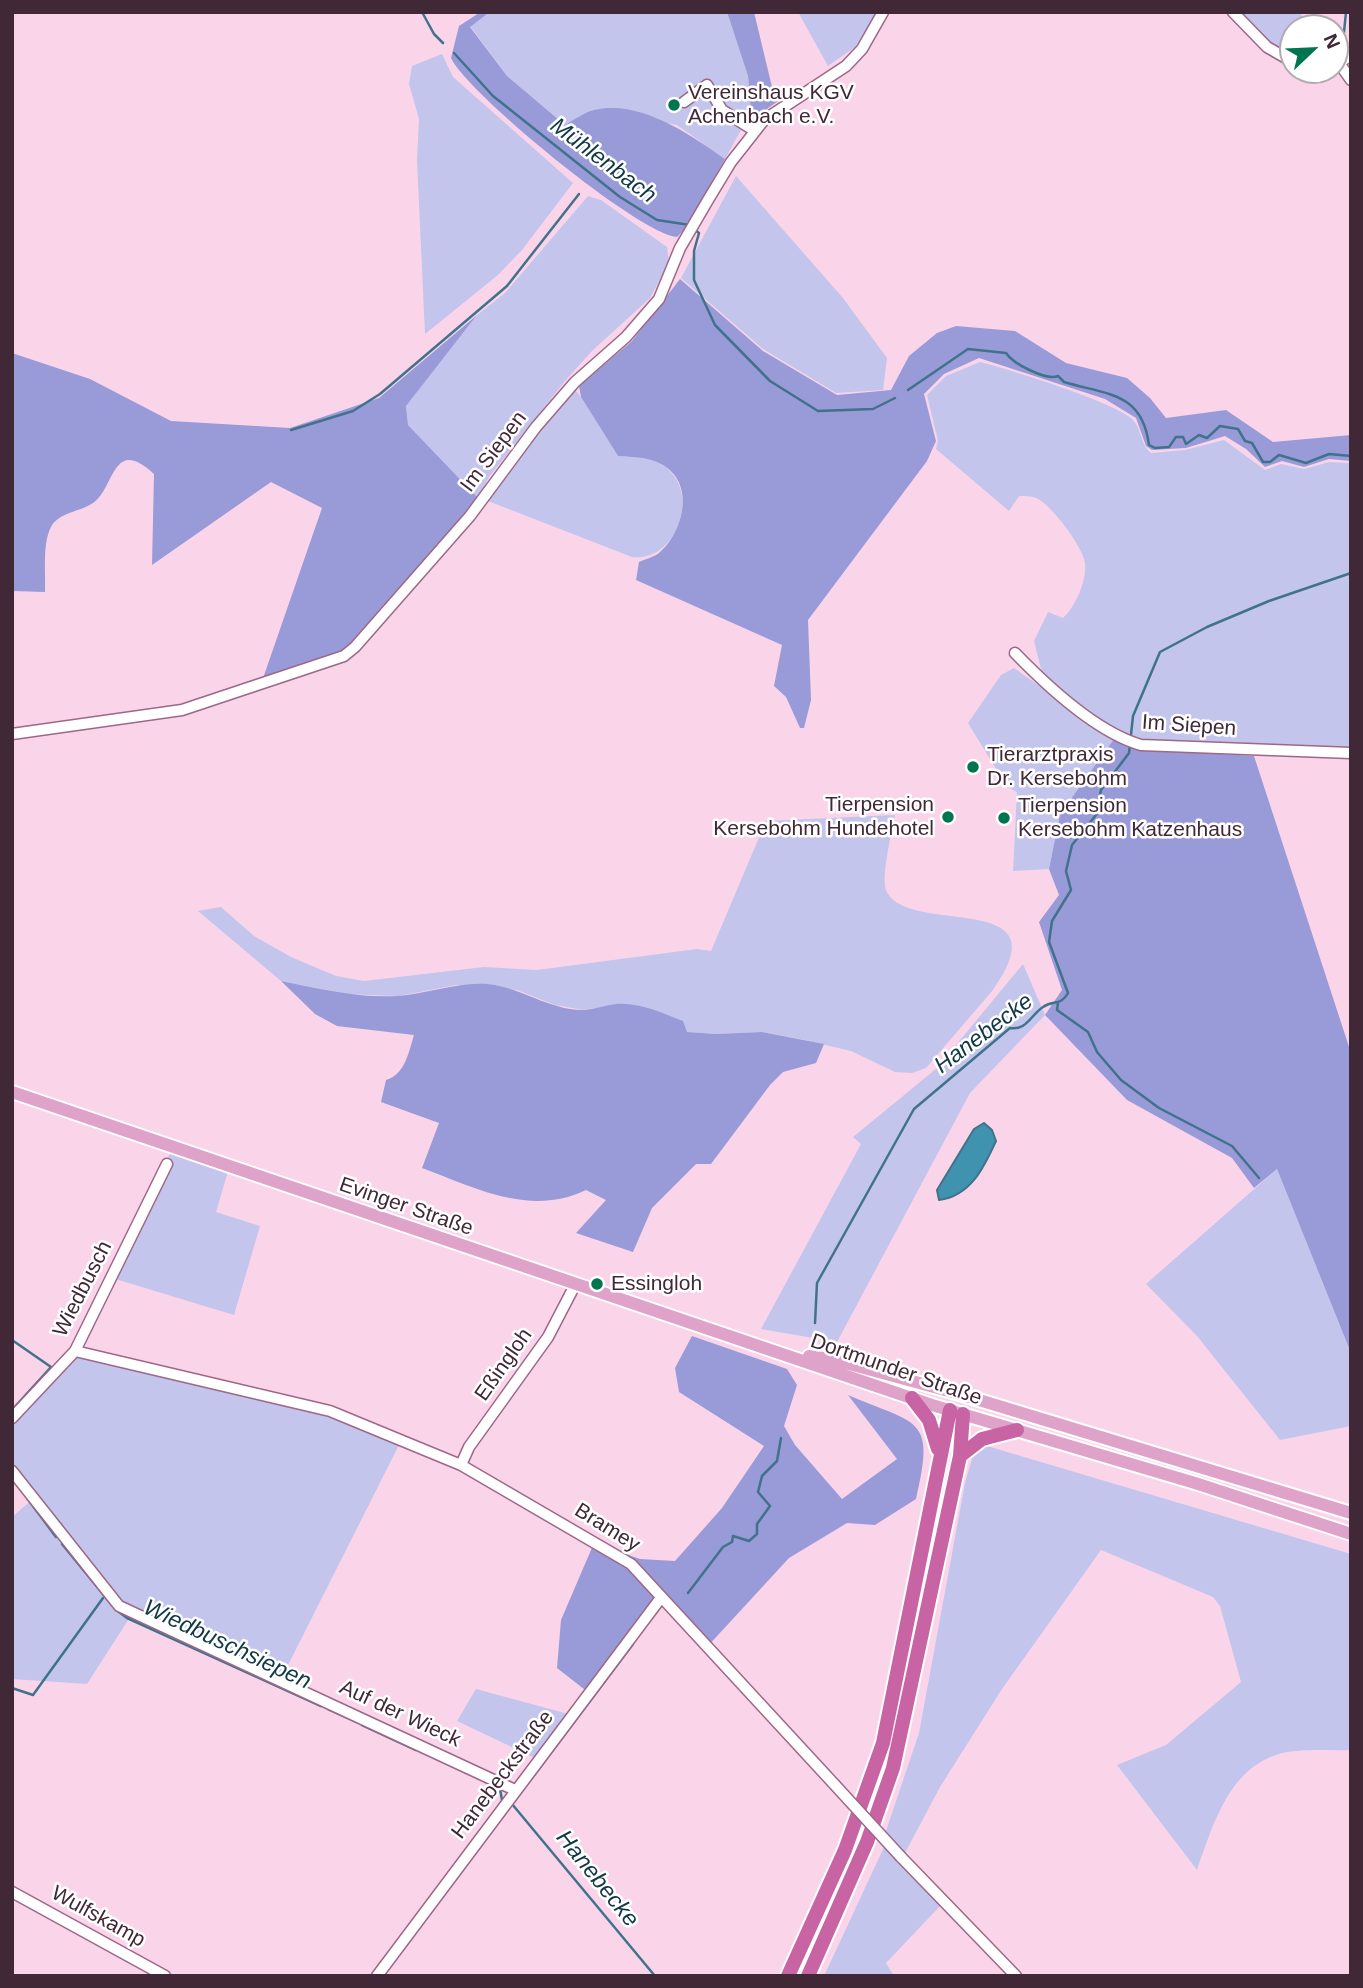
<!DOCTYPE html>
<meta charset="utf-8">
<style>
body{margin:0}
#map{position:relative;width:1363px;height:1988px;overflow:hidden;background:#fad5ea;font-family:Helvetica,sans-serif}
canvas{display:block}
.frame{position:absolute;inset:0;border:14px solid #402836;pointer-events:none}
.north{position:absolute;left:1279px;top:14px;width:70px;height:70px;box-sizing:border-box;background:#fff;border:2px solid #b3a9af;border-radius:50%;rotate:67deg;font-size:19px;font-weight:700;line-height:28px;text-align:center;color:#402836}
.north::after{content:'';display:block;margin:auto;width:24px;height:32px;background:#007550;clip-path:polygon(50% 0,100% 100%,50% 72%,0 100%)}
</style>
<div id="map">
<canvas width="1363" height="1988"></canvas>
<div class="frame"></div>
<div class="north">N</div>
</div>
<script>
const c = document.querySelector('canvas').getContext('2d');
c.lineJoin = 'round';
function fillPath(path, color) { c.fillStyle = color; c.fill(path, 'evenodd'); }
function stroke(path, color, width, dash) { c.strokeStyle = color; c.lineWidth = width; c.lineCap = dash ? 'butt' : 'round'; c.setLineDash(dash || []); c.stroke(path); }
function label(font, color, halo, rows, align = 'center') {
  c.font = font + ' Helvetica,sans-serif'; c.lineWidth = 5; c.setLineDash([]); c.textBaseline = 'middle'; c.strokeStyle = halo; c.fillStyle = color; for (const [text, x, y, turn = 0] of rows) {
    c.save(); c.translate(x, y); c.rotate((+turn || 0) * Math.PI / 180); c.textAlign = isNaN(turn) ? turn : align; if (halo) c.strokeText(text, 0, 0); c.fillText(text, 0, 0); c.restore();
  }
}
const green = new Path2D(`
 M 490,12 L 727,12 L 748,76 L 751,112 L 725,159 L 677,125 L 593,110 L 565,125 L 507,76 L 470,26 Z
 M 798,12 L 877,12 L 855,47 L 828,66 Z
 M 1241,12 L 1299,12 L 1312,28 L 1293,28 L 1293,57 L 1273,47 Z
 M 442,54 L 453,77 L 573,183 L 522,250 L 498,275 L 425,334 L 417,160 L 419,119 L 409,84 L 412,66 Z
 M 736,176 L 843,298 L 887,358 L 883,390 L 836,393 L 763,349 L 681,278 Z
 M 588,196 L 601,200 L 667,247 L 669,263 L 650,298 L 592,351 L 565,381 L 489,477 L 478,498 L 408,425 L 406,405 L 477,315 L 505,293 Z
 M 980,362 C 1005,368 1118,403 1133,420 C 1142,430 1140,444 1151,453 L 1185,450 L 1224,440 L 1265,470 L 1281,464 L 1304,469 L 1329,462 L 1351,463 L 1351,747 L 1137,739 L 1111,727 L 1043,677 L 1034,641 L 1048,612 L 1063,618 C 1076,606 1087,580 1085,563 C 1083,547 1051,504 1036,498 C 1031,496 1024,496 1019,496 L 1009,511 L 936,449 L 938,441 L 927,395 L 946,376 Z
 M 572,391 L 576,391 L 581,397 L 618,456 C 631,457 650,457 661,464 C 703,488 678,563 632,557 L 488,501 L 488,497 L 541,425 Z
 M 1014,668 L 1114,739 L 1060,814 L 1049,869 L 1013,871 L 1017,792 L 1007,787 L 968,723 L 1001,675 Z
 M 895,815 C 892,832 881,875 886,890 C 905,938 1067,887 993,990 L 926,1068 L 912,1073 L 895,1072 L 851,1051 L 800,1039 L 762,1032 L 716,1034 L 687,1032 L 618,1004 L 584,1010 L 555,1005 L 517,990 L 456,985 L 399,996 L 335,994 L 281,981 L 198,911 L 221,907 L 254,936 L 291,957 L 336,976 L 364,981 L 484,967 L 537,970 L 697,949 L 711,951 L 766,821 Z
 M 1023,964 L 1045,1015 L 970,1093 L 837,1342 L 761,1329 L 861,1144 L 853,1137 L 937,1068 Z
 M 172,1149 L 229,1168 L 216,1212 L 260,1226 L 234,1315 L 112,1278 Z
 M 1277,1169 L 1351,1353 L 1351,1426 L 1280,1440 L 1197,1336 L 1146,1284 Z
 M 75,1351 L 330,1411 L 402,1439 L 280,1681 L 132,1614 L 87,1684 L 12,1679 L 12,1517 L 34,1498 L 12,1471 L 12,1418 Z
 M 987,1446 L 1351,1554 L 1351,1750 C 1329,1751 1301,1748 1279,1754 C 1228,1769 1213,1826 1197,1870 L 1117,1765 L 1166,1745 L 1241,1682 L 1220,1606 L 1213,1597 L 1101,1550 L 1002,1689 L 940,1787 L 905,1853 L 886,1831 L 919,1733 L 965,1483 L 974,1452 Z
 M 476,1689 L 572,1715 L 539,1760 L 457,1721 Z
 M 885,1845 L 942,1904 L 886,1963 L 894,1976 L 824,1976 Z`);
const forest = new Path2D(`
 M 727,12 L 754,12 L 772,87 L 781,99 L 760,114 L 751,112 L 748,76 Z
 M 479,13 L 487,14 L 470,27 L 507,76 L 565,125 C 574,120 585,112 594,110 C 640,99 691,135 725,159 L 687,227 L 677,237 C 639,234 468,94 451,58 L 459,26 Z
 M 680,279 L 763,351 L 837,395 L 891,390 L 909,356 L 937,333 L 956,326 L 1015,331 L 1066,363 L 1127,378 L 1150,398 L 1166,418 L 1226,410 L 1273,442 L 1351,435 L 1351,461 L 1329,459 L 1304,467 L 1282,461 L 1265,467 L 1246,449 L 1225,436 L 1186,448 L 1152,450 L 1146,446 L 1136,418 L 1105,399 L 979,358 L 944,374 L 924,394 L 936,441 L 927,461 L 808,620 L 811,700 L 804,728 L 800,728 L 786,697 L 774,686 L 782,645 L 636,580 L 639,562 C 645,559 654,557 659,553 C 684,532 696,482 661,464 C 649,457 632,457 618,456 L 581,397 L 579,386 L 632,341 Z
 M 477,315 L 406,406 L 408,425 L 478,498 L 354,644 L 339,656 L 261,684 L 322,508 L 271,482 L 152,565 L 154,474 C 112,435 115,488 93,503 C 80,512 59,512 51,527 C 42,544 46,574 45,592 L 12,591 L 12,353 L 90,379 L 171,421 L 290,428 L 379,398 Z
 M 1114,739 L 1138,749 L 1254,756 L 1351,1053 L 1351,1353 L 1277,1169 L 1254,1188 L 1232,1158 L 1127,1100 L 1045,1015 L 1062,990 L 1039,922 L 1059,895 L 1049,869 L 1060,814 Z
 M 281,981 C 320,989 356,998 397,996 C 427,994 456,982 487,984 C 521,987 550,1011 585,1010 C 595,1009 606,1005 616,1004 C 639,1002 662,1013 683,1021 L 687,1032 L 716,1034 L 762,1032 L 824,1044 L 816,1063 L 783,1072 L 770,1085 L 711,1164 L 696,1164 L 652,1208 L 633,1252 L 576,1233 L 606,1200 L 586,1190 C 530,1217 476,1188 422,1168 L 439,1123 L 381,1102 L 386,1080 C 405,1075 409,1051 414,1035 L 337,1026 L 315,1014 Z
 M 692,1336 L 787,1369 L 797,1385 L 784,1426 L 795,1445 L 842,1499 L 897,1459 L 848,1395 C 918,1425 936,1416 916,1499 L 875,1525 L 847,1523 L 789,1558 L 707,1647 L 660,1599 L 589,1693 L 557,1668 L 561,1620 L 594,1543 L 640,1559 L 675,1561 L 722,1508 L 764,1446 L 679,1392 L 675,1368 Z`);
const water = new Path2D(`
 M 984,1123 L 992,1130 L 996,1141 C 984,1167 971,1196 939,1200 L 937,1190 L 974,1129 Z`);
const stream = new Path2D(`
 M 422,12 L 434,34 L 443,43
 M 1346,12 L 1343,42 L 1347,53
 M 454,53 L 493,96 L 620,197 L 657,220 L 690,225
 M 695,230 L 699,233 L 694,251 L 694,280 L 715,325 L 770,381 L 818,411 L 873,409 L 895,398
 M 908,390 L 968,349 L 1006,353 C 1013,364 1047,381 1058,376 L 1064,382 C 1108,395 1142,392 1149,445 L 1155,448 L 1169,447 L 1176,437 L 1183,437 L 1186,444 L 1199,435 L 1207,438 L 1220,426 L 1238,429 L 1245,441 L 1252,443 L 1263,462 L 1270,462 L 1279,455 L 1306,463 L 1329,454 L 1351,456
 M 291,430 L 353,411 L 380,394 L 507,286 L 579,194
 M 1058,1003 L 1057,1010 L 1088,1032 L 1097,1052 L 1121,1080 L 1159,1108 L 1232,1146 L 1259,1178
 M 815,1323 L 817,1283 L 914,1109 L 1010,1028 C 1026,1031 1031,1015 1043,1007 C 1053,1000 1061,1006 1068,993 L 1049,942 L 1052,921 L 1071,890 L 1066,871 L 1072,845 L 1096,815 L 1101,790 L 1129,753 L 1133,716 L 1160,652 L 1207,627 L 1269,601 L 1351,573
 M 12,1340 L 51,1367 L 12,1410
 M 27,1498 L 56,1537
 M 62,1544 L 112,1605
 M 688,1593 L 723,1547 L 732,1542 L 733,1536 L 749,1541 L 757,1534 L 757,1524 L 770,1506 L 758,1492 L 762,1476 L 777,1461 L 781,1438
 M 119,1612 L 127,1618 L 321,1706
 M 12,1688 L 33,1695 L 103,1598
 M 328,1709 L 357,1722
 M 362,1725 L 416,1750
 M 425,1753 L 467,1773
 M 474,1776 L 500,1789 L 502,1800
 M 532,1778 L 633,1644
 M 512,1804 L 655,1976`);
const minor = new Path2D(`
 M 1233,12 L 1267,47 L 1293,62
 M 1339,63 L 1351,80
 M 1339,63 L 1351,55
 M 684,102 L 707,85 L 722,110 L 755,131
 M 1015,653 C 1047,686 1096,732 1141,745 L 1351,753
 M 12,734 L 182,710 L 344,656 L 355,647 L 470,516 L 536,427 L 575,382 L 626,337 L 659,299 L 680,248 L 708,200 L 731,162 L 764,120 L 846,66 L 862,49 L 883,12
 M 75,1351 L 330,1411 L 461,1465 L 631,1564 L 834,1784
 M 12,1418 L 75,1351 L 167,1164
 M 461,1465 L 469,1447 L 548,1337 L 575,1285
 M 12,1471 L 119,1606 L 515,1790
 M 901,1857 L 1016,1976
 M 12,1892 L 165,1976
 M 377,1976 L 660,1599`);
const major = new Path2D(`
 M 12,1092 L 932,1405 L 1195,1483 L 1351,1534
 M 809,1356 L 831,1359 L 956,1393 L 1351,1513`);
const highway = new Path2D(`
 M 912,1398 L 929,1420 L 938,1449
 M 960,1456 L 982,1439 L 1017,1430
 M 788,1976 L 845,1850 L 883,1743 L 950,1410
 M 808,1976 L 867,1842 L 893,1768 L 960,1456 L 963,1414`);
const minorBridge = new Path2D(`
 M 834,1784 L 901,1857`);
const markers = [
 [674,105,7,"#007550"],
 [973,767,7,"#007550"],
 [948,817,7,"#007550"],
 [1004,818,7,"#007550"],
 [597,1284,7,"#007550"]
];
const poiNames = [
 ["Vereinshaus KGV",688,93],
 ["Achenbach e.V.",688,117],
 ["Tierarztpraxis",987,755],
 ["Dr. Kersebohm",987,779],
 ["Tierpension",934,805,"right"],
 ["Kersebohm Hundehotel",934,829,"right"],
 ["Tierpension",1018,806],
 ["Kersebohm Katzenhaus",1018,830],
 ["Essingloh",611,1284]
];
const streetNames = [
 ["Im Siepen",494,452,-53],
 ["Im Siepen",1189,726,4],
 ["Evinger Straße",406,1207,19],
 ["Wiedbusch",83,1289,-63],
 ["Eßingloh",504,1365,-55],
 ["Dortmunder Straße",896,1370,19],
 ["Bramey",607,1528,32],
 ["Auf der Wieck",400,1714,25],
 ["Hanebeckstraße",503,1775,-53],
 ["Wulfskamp",98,1917,29]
];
const waterNames = [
 ["Mühlenbach",603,161,37],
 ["Hanebecke",984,1034,-37],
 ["Wiedbuschsiepen",227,1645,25],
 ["Hanebecke",597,1879,51]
];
fillPath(green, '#c3c5ed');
fillPath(forest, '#999ad8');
fillPath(water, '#4093af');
stroke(water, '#40738b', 2);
stroke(stream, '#40738b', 2.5);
stroke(minor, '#9e6788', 13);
stroke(major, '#fff', 16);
stroke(highway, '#fff', 18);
stroke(minor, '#fff', 10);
stroke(major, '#dfa2c8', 12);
stroke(highway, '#c964a4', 14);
stroke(minorBridge, '#9e6788', 13, []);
stroke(minorBridge, '#fff', 10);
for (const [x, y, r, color] of markers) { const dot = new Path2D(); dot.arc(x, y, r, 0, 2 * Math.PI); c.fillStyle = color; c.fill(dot); stroke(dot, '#fff', 2.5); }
label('21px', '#402836', '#fff', poiNames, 'left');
label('21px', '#402836', '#fff', streetNames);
label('italic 23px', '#123845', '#fff', waterNames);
</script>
